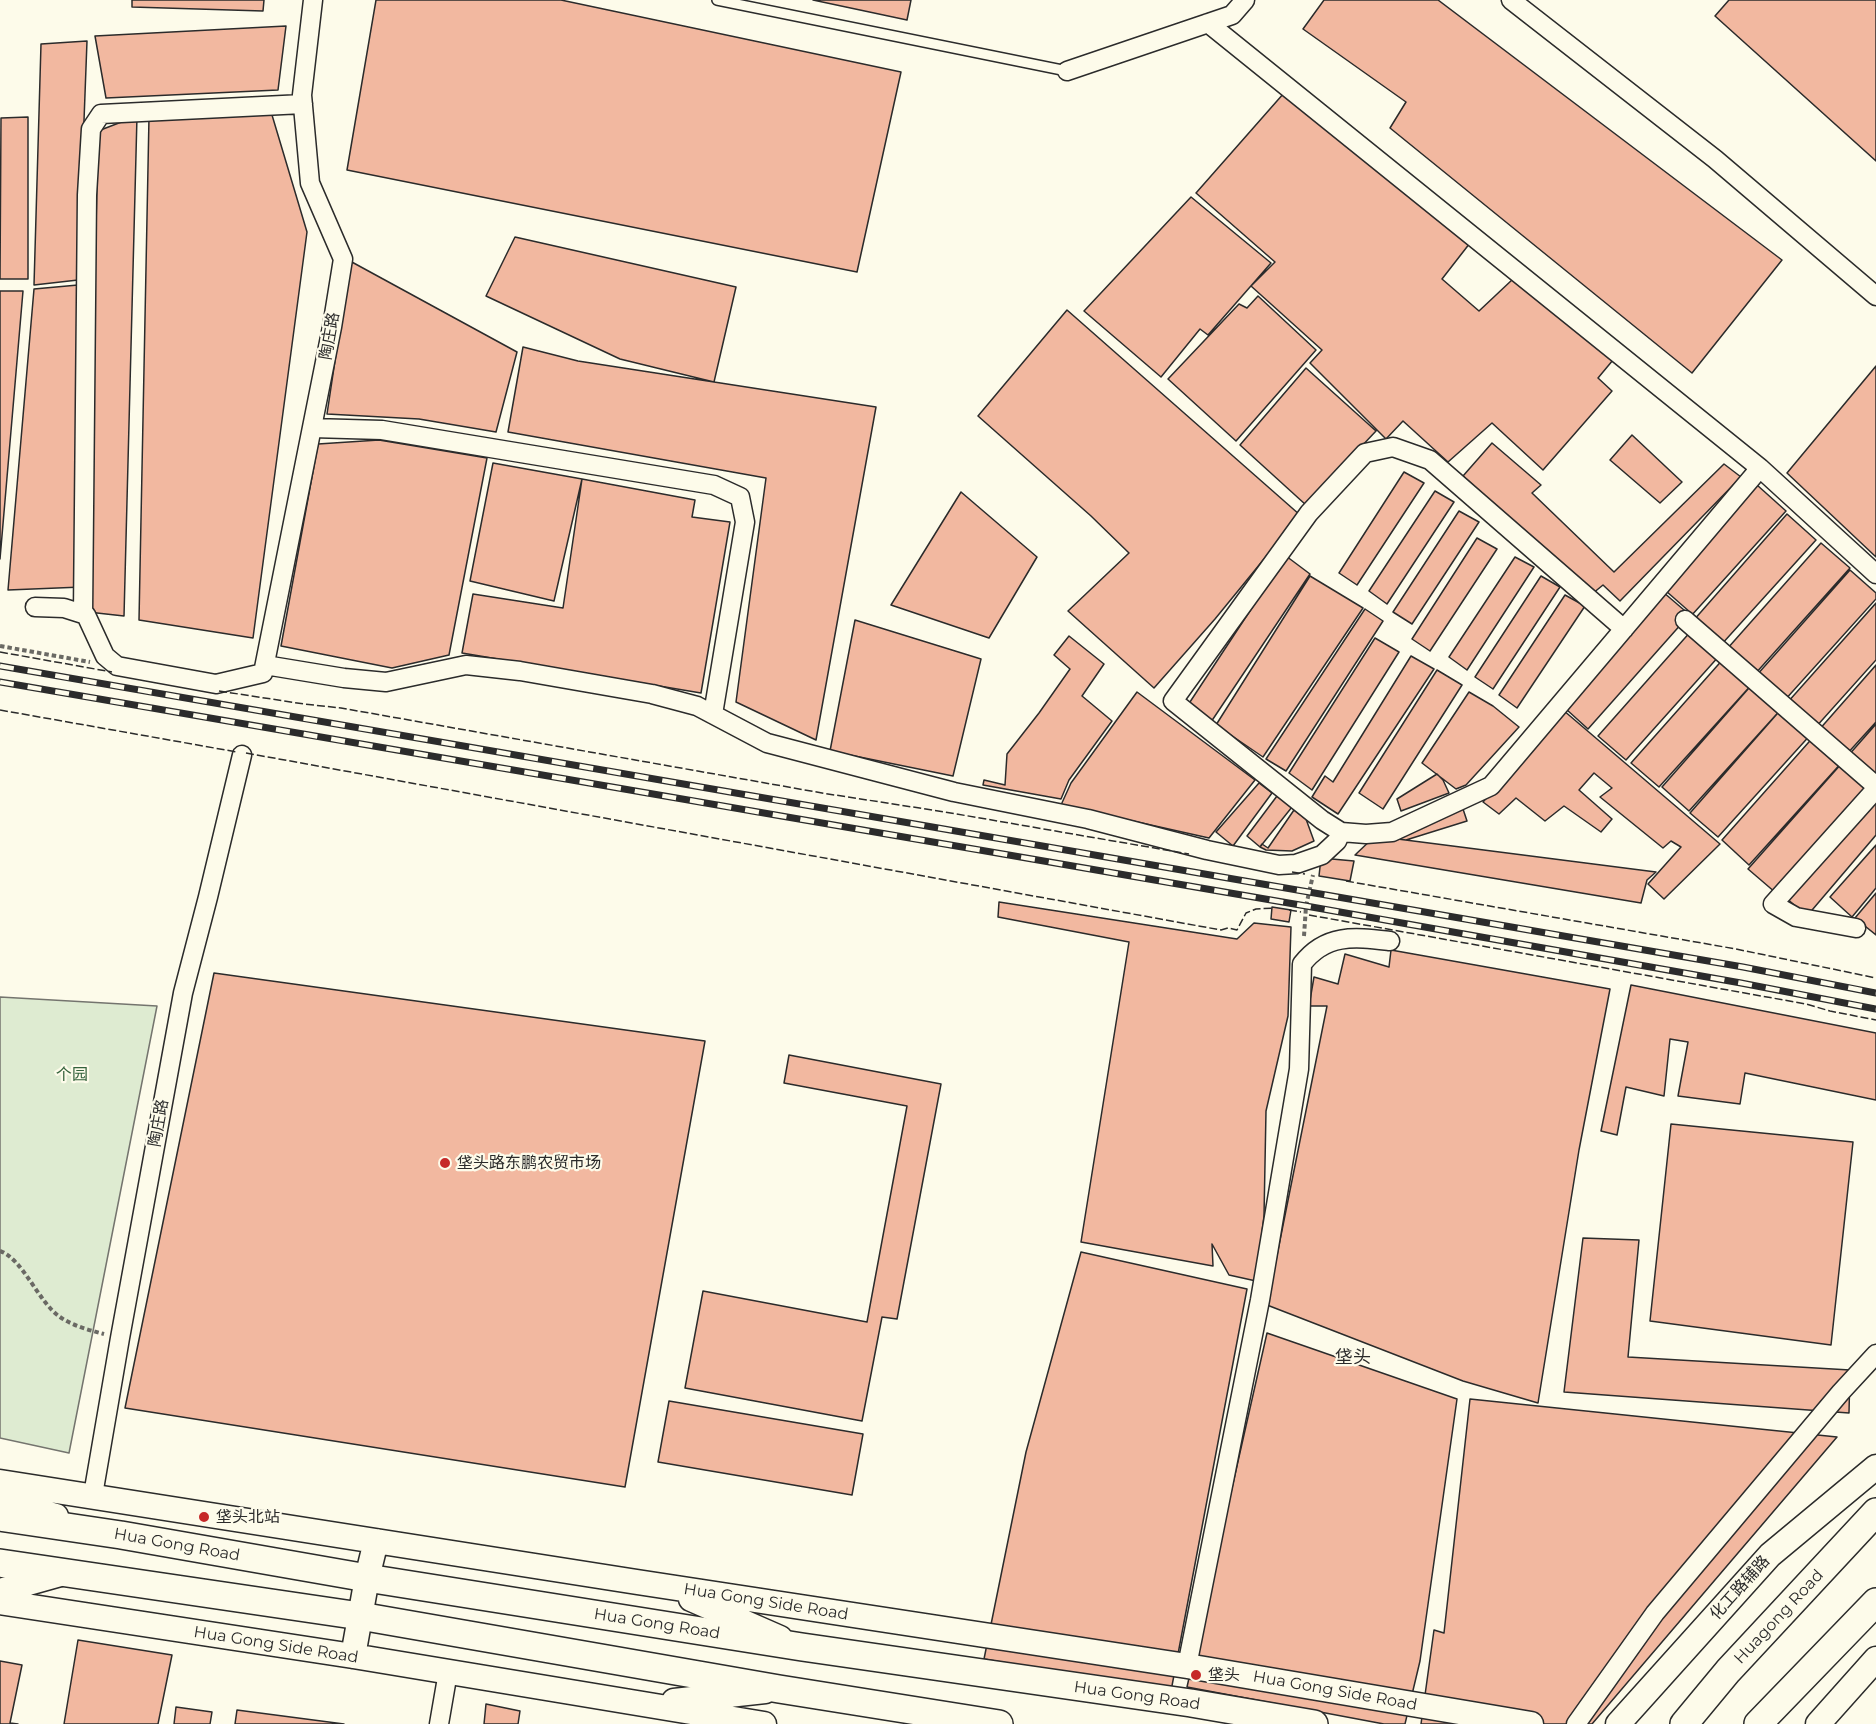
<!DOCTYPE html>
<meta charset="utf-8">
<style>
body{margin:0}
canvas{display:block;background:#fdfbea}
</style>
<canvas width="1876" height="1724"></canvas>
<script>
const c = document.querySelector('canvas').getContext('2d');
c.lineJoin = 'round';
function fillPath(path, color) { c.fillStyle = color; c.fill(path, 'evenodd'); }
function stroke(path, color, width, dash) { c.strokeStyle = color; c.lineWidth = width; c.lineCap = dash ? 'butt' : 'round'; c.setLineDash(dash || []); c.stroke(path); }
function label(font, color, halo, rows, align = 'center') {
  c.font = font + ' Montserrat,"Noto Sans SC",sans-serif'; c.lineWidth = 4.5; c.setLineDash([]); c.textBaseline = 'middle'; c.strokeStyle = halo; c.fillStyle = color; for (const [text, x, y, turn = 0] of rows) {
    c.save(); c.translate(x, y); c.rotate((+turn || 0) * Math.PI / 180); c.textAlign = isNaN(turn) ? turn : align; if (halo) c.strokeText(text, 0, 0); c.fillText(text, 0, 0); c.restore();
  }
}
const green = new Path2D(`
 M 0,997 L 157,1006 L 69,1453 L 0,1438 Z`);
const building = new Path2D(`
 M 132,0 L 264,0 L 263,11 L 132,7 Z
 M 376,0 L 561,0 L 901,72 L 857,272 L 347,170 Z
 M 813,0 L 911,0 L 907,20 Z
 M 1324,0 L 1438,0 L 1782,260 L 1692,373 L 1390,128 L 1406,102 L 1303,29 Z
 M 1729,0 L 1876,0 L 1876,161 L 1715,16 Z
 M 286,26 L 278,90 L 106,98 L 95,36 Z
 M 87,41 L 78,280 L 34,285 L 41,44 Z
 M 1284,93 L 1470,243 L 1442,279 L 1479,311 L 1513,279 L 1613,360 L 1598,378 L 1612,391 L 1543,470 L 1492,423 L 1448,462 L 1403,421 L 1386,439 L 1310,363 L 1322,350 L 1251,286 L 1275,262 L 1196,193 Z
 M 272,115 L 307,232 L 253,638 L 139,620 L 149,117 Z
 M 137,116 L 124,616 L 88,612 L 98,131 Z
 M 28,117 L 28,279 L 0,279 L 1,118 Z
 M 1191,197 L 1271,263 L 1208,335 L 1200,329 L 1161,377 L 1084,311 Z
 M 515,237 L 736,287 L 714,382 L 620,359 L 486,296 Z
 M 350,261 L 517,352 L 496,432 L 419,419 L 327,414 Z
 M 78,285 L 82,587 L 8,590 L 34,289 Z
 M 0,291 L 23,291 L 0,559 Z
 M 1258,296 L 1316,350 L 1236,441 L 1168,379 L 1239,304 L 1247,308 Z
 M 1067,310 L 1300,515 L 1215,619 L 1154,688 L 1068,611 L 1129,553 L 1091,516 L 978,416 Z
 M 523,347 L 578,361 L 876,407 L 816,740 L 736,702 L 766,478 L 508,432 Z
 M 1876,366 L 1876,557 L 1787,473 Z
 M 1306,368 L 1376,431 L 1306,505 L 1240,445 Z
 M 1632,435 L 1682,482 L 1660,503 L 1610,460 Z
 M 379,440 L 487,458 L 449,655 L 392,668 L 281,646 L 318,444 Z
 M 1492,443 L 1541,485 L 1532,493 L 1614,572 L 1724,464 L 1741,477 L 1620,601 L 1603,585 L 1592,594 L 1463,476 Z
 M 493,463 L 582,479 L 554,601 L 470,581 Z
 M 1404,472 L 1424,483 L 1357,585 L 1339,573 Z
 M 582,479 L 695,500 L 692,517 L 730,522 L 701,693 L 462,653 L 473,594 L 563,608 Z
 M 1757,485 L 1786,511 L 1691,616 L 1663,592 Z
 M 1435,491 L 1454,502 L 1387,604 L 1369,591 Z
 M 961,492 L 1037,557 L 989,638 L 891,605 Z
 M 1459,511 L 1479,522 L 1412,624 L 1393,612 Z
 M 1787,514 L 1816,540 L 1721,645 L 1693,621 Z
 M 1477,538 L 1497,549 L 1430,651 L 1412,639 Z
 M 1821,543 L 1850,568 L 1755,674 L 1727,649 Z
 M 1286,556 L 1310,574 L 1211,722 L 1188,705 Z
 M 1515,557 L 1534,567 L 1467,670 L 1449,657 Z
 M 1850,570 L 1876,593 L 1876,599 L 1784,701 L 1756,676 Z
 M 1310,576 L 1363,608 L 1263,757 L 1216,725 Z
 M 1541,576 L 1560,587 L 1493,689 L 1475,677 Z
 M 1666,591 L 1691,613 L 1588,729 L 1566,709 Z
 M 1565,595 L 1585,606 L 1517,708 L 1499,695 Z
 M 1876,603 L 1876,660 L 1815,728 L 1787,703 Z
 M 1365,609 L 1383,621 L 1286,771 L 1266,759 Z
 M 855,620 L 981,659 L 953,776 L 830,751 Z
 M 1692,630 L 1720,655 L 1626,760 L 1598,736 Z
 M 1069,636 L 1104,664 L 1082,696 L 1112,721 L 1069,780 L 1061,799 L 983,785 L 984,780 L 1005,785 L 1007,754 L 1039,713 L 1070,669 L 1054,655 Z
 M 1375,638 L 1399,652 L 1312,790 L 1289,773 Z
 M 1411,656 L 1434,669 L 1338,814 L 1312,797 L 1325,776 L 1333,782 Z
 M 1725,657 L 1754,682 L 1659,787 L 1631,763 Z
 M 1876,665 L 1876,722 L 1846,755 L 1818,731 Z
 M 1437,670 L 1462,685 L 1383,809 L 1359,793 Z
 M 1756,680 L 1784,706 L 1689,811 L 1662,787 Z
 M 1137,692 L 1255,780 L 1209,838 L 1061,805 L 1071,783 Z
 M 1469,692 L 1493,706 L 1519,727 L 1466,785 L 1456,789 L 1422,763 Z
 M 1784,706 L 1813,732 L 1718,837 L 1690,813 Z
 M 1563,710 L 1720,844 L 1664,899 L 1648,884 L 1681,847 L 1671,841 L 1663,848 L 1600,797 L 1612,788 L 1594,773 L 1579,790 L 1612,819 L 1601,832 L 1564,806 L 1545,821 L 1516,798 L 1499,814 L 1483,802 Z
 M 1876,724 L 1876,780 L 1847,757 Z
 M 1816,734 L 1844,760 L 1749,865 L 1722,840 Z
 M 1842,763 L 1871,788 L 1776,893 L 1748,869 Z
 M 1437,774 L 1443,780 L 1449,793 L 1401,811 L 1397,799 Z
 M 1259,783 L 1272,793 L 1233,846 L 1216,832 Z
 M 1876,792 L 1876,835 L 1807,916 L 1785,897 Z
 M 1277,796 L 1292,807 L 1260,847 L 1247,836 Z
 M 1461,803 L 1467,821 L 1406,840 L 1382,837 Z
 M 1294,810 L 1306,819 L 1314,841 L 1292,851 L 1266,850 L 1260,847 L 1262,844 L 1268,848 Z
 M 1375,836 L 1382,837 L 1656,872 L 1647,880 L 1641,903 L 1355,855 Z
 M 1876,845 L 1876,888 L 1852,917 L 1830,897 Z
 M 1321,858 L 1354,861 L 1350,881 L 1319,876 Z
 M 1876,893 L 1876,935 L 1855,918 Z
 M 999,902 L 1237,939 L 1254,923 L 1291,927 L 1288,1016 L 1266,1111 L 1264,1216 L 1256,1281 L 1229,1275 L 1212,1244 L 1213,1266 L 1081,1242 L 1129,942 L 998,917 Z
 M 1272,907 L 1291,910 L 1289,922 L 1271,919 Z
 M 1391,950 L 1610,989 L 1579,1150 L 1538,1403 L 1463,1381 L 1267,1305 L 1327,1006 L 1309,1006 L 1314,977 L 1338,984 L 1345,954 L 1389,967 Z
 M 214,973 L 705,1041 L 625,1487 L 125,1408 Z
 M 1631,985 L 1876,1033 L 1876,1100 L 1745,1073 L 1740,1104 L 1678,1096 L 1688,1042 L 1670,1039 L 1664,1096 L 1626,1087 L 1617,1135 L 1601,1131 Z
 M 789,1055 L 941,1084 L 897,1319 L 882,1317 L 862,1421 L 685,1388 L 703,1291 L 867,1322 L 907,1106 L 784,1083 Z
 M 1671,1124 L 1853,1142 L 1831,1345 L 1650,1321 Z
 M 1583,1238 L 1639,1240 L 1628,1357 L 1850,1370 L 1849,1413 L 1564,1392 Z
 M 1081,1252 L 1247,1289 L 1171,1691 L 984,1659 L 1026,1452 Z
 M 1267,1333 L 1457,1399 L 1420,1661 L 1405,1724 L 1384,1724 L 1187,1687 Z
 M 1470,1399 L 1837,1437 L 1592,1724 L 1421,1724 L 1434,1630 L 1444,1633 Z
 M 669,1401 L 863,1434 L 852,1495 L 658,1462 Z
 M 78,1640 L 172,1655 L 158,1724 L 64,1724 Z
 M 0,1661 L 22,1665 L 10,1723 L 18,1724 L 0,1724 Z
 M 486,1704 L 520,1711 L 518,1724 L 484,1724 Z
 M 176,1707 L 212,1712 L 210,1724 L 174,1724 Z
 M 237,1710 L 344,1724 L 235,1724 Z`);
const path = new Path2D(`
 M 0,646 L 90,662
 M 1304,936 L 1306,906 L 1313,875
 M 0,1251 C 23,1259 39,1303 60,1317 C 73,1326 89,1330 104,1334`);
const lane = new Path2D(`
 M 717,0 L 1067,71`);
const street = new Path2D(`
 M 1511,0 L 1715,159 L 1876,296
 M 1208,23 L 1760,468 L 1876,574
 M 1067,71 L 1232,15 L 1245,0
 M 312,428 L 382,430 L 714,485 L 740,497 L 745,522 L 713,714
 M 35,607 L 64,608 L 86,615 L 105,656 L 117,666 L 216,684 L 263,673 L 332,327 L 343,259 L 310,183 L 302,95 L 313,0
 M 83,614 L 87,195 L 91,129 L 101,114 L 303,104
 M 1685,620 L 1876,786
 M 1624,629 L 1430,460 L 1393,447 L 1365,453 L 1309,513 L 1173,701 L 1322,820 L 1341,832 L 1366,834 L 1392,832 L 1491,786 L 1760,468
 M 265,665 L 344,678 L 386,682 L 466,665 L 520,671 L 652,694 L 697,706 L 767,743 L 954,792 L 1088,819 L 1207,850 L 1279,865 L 1296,864 L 1322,855 L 1337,841 L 1341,832
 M 1856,928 L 1796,917 L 1773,904 L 1876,789
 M 93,1495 L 120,1338 L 183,993 L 208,897 L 242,755
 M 1187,1666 L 1260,1300 L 1299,1069 L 1302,964 C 1326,933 1355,937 1390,941
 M 439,1724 L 448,1672
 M 1576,1724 L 1655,1613 L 1841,1392 L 1876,1354`);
const secondary = new Path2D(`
 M 0,1482 L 637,1582 L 1187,1666 L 1531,1724
 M 0,1500 L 56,1516
 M 0,1591 L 64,1573
 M 691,1599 L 780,1638
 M 0,1602 L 353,1656 L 764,1724
 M 353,1656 L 367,1578 L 376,1541
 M 674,1701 L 765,1691
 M 1618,1724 L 1770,1555 L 1876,1467
 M 1818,1724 L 1876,1659`);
const primary = new Path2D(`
 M 0,1517 L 121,1535 L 367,1578 L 802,1647 L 1191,1703 L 1314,1724
 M 0,1563 L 360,1616 L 779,1689 L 999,1724
 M 1684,1724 L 1728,1671 L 1876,1512
 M 1758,1724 L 1876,1602`);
const rail = new Path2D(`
 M 0,666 L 1743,967 L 1876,993
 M 0,682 L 1306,906 L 1741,983 L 1876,1009`);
const fence = new Path2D(`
 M 0,652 L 112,672
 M 219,691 L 304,704 L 341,708 L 822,793 L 945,812 L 1189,854
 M 0,710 L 237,752
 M 246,753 L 1221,930 L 1228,928 L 1237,930 L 1246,913 L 1256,909 L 1274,908
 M 1292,872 L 1305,874
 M 1346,881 L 1736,949 L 1876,978
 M 1289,910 L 1301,912
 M 1309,915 L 1806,1004 L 1830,1011 L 1876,1020`);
const markers = [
 [445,1163,6,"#c62828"],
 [204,1517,6,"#c62828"],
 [1196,1675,6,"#c62828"]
];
const streetNames = [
 ["陶庄路",330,336,-80],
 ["陶庄路",159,1123,-80],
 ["Hua Gong Road",177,1545,10],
 ["化工路辅路",1740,1588,-48],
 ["Hua Gong Side Road",766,1602,9],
 ["Huagong Road",1779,1617,-47],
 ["Hua Gong Road",657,1624,9],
 ["Hua Gong Side Road",276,1645,9],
 ["Hua Gong Side Road",1335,1691,10],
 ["Hua Gong Road",1137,1696,8]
];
const parkNames = [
 ["个园",72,1075]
];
const poiNames = [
 ["垡头路东鹏农贸市场",457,1163],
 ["垡头北站",216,1517],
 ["垡头",1208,1675]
];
const neighbourhoodNames = [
 ["垡头",1353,1358]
];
fillPath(green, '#deebd1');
stroke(green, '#74746e', 1.5);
fillPath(building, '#f2b8a0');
stroke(building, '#2b2b2b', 1.5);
stroke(lane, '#2b2b2b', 12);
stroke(street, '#2b2b2b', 21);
stroke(secondary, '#2b2b2b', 27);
stroke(primary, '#2b2b2b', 30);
stroke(path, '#6a6964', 4, [4.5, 3]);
stroke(lane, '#fdfbea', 9);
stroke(street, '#fdfbea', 18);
stroke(secondary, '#fdfbea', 24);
stroke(primary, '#fdfbea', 27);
stroke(rail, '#2b2b2b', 7);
stroke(rail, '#fdfbea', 4.5, [14]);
stroke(fence, '#2b2b2b', 1.5, [8, 3]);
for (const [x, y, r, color] of markers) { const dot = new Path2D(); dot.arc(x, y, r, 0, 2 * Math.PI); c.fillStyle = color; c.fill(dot); stroke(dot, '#fdfbea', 2); }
label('16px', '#2b2b2b', '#fdfbea', streetNames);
label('16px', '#34623c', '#fdfbea', parkNames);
label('16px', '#2b2b2b', '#fdfbea', poiNames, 'left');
label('18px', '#2b2b2b', '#fdfbea', neighbourhoodNames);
</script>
